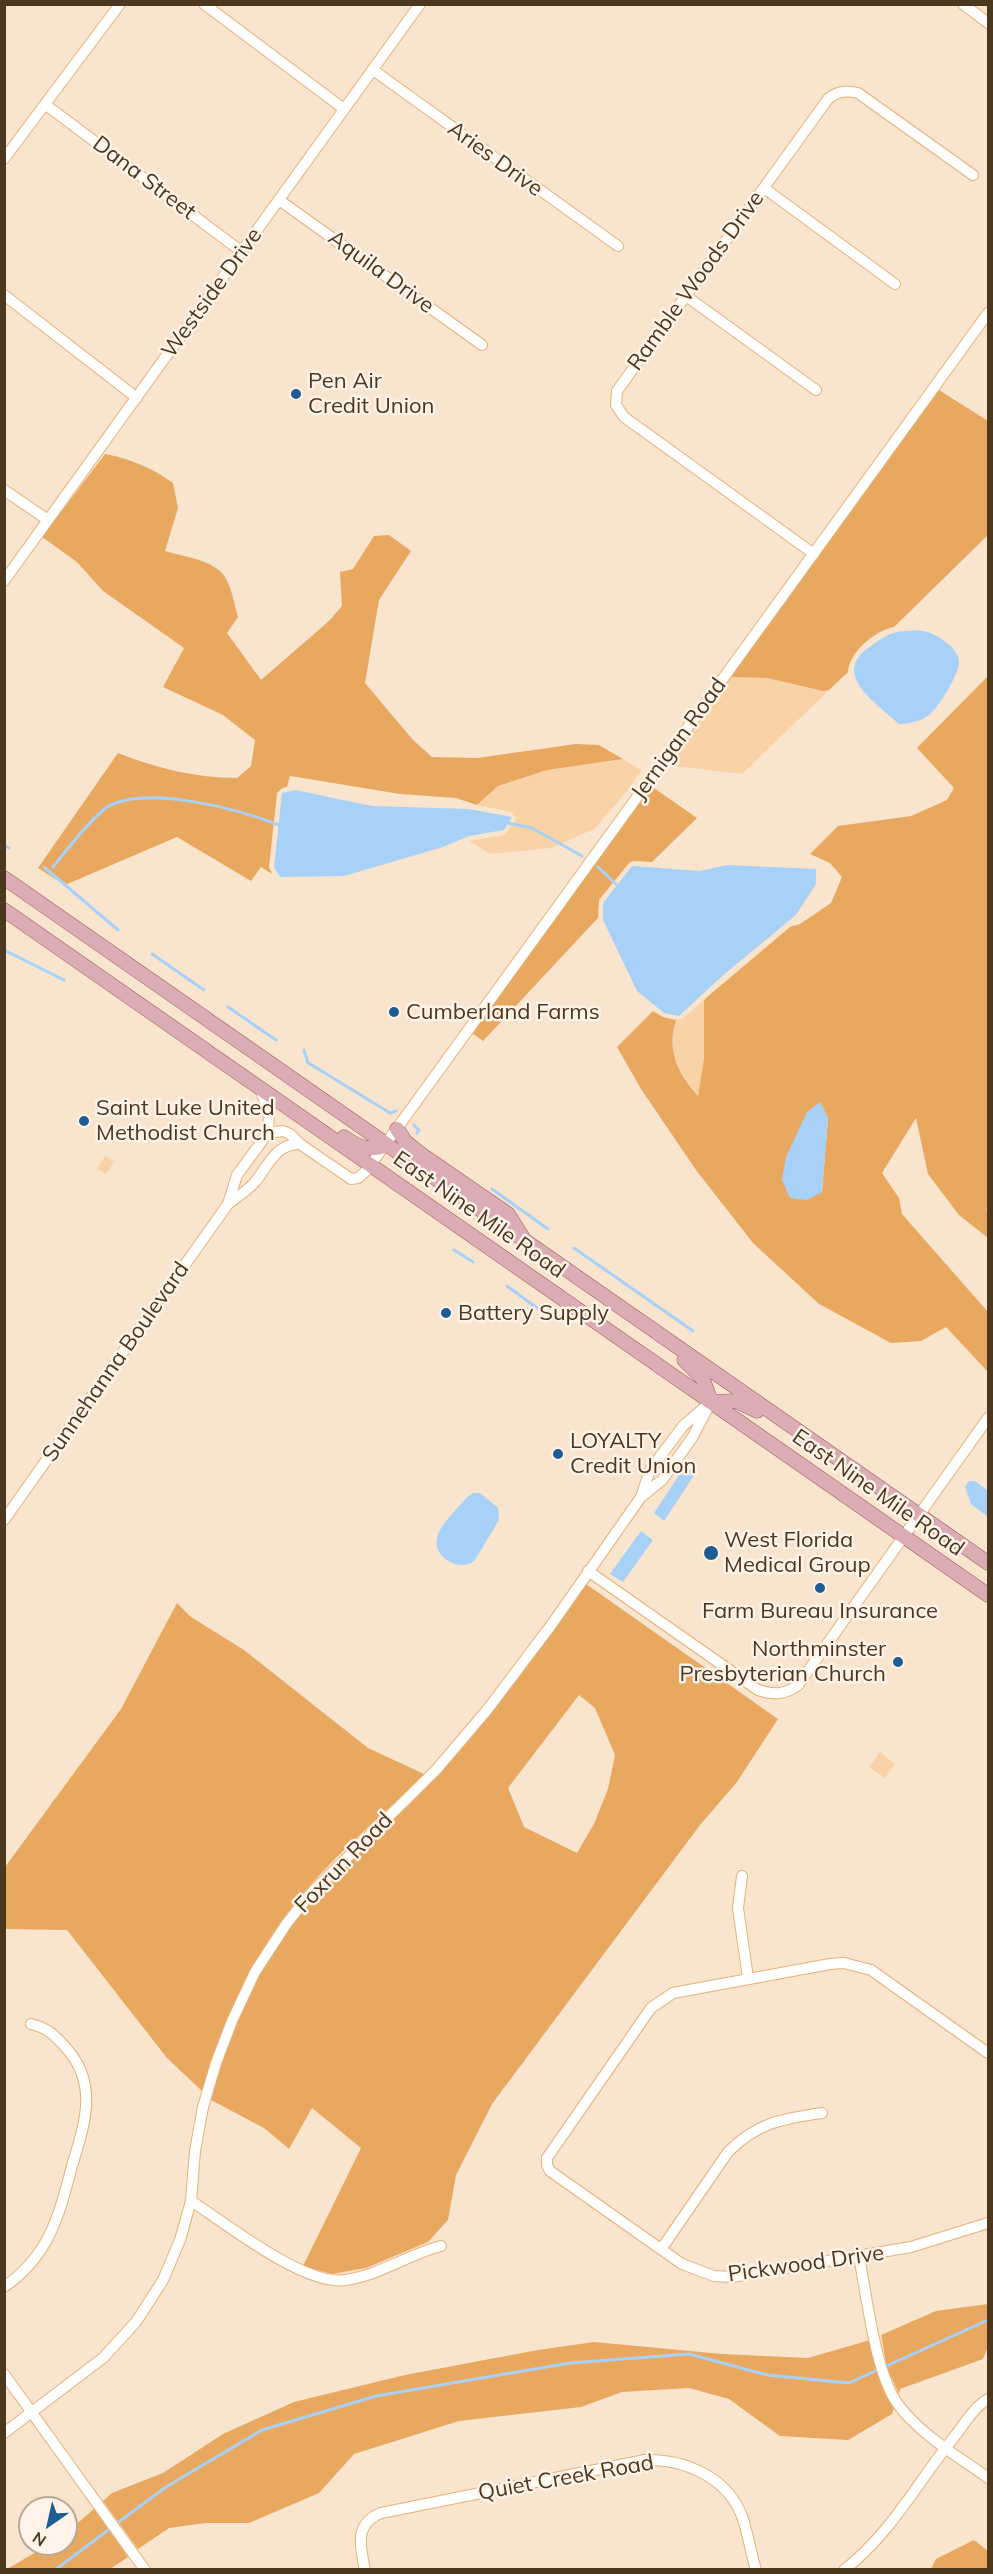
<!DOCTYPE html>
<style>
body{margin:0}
#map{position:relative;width:993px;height:2574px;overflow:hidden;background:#f9e4cd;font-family:Mulish,sans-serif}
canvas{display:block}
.frame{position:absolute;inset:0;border:6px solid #4c371f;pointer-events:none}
.north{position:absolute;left:18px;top:2496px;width:60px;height:60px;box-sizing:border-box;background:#fef3e8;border:2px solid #b7a898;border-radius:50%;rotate:214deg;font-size:16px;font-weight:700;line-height:24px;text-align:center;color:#4c371f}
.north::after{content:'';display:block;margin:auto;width:21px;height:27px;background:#1d5d93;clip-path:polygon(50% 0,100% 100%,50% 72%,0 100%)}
</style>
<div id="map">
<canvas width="993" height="2574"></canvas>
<div class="frame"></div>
<div class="north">N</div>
</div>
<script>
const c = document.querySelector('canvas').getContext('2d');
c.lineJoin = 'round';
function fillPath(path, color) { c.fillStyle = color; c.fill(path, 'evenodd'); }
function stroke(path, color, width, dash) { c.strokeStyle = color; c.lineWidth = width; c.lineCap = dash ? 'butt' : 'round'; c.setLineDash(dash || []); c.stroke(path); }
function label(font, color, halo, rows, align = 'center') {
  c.font = font + ' Mulish,sans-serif'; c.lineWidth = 5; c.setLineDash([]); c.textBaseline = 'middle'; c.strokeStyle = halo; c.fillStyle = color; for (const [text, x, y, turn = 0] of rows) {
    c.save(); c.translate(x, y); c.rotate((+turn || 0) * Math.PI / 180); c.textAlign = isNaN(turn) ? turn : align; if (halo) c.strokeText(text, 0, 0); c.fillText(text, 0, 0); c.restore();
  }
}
const green = new Path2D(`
 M 731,677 L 767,678 L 823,691 L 829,690 L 742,774 L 667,765 Z
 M 623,759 L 641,770 L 628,790 L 594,829 L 551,848 L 491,854 L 469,841 L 504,835 L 516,820 L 513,812 L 477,805 L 498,786 L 547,770 Z
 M 706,998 L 704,1001 L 704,1059 L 698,1097 C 680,1072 665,1051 676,1020 L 682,1019 Z
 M 105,1156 L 114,1162 L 106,1174 L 97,1168 Z
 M 880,1752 L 895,1764 L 885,1778 L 869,1767 Z`);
const forest = new Path2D(`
 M 939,390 L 988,421 L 988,535 L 894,627 C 876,630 849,652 848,672 L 829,690 L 823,691 L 767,678 L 731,677 Z
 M 105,454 C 131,459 152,468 173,483 L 178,508 L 165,551 C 181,556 209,559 222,573 C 231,583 234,603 238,617 L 227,633 L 261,680 L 329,621 L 342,606 L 340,572 L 353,569 L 374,536 L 389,535 L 411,551 L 379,600 L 365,683 L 413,740 L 432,757 L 477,758 L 576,744 L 599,745 L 623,759 L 547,770 L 498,786 L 477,805 L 456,798 L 400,794 L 290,776 L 287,787 L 282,788 L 277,793 L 269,867 L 272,874 L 261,867 L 251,881 L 177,837 L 65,885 L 38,868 L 118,753 C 156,768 196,778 237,778 L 251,766 L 255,740 L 223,715 L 163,687 L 184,648 L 103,591 L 77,562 L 42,537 Z
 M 988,676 L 988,1207 L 986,1209 L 988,1212 L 988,1238 L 959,1215 L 928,1174 L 916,1118 L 882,1173 L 899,1198 L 902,1214 L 988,1312 L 988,1372 L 946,1327 L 921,1341 L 891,1343 L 819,1304 L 753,1243 L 696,1170 L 641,1089 L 617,1047 L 653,1011 L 663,1017 L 676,1020 C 666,1049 678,1074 698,1096 L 704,1059 L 704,1001 L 706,998 L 790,927 L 800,924 L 831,903 L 842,877 L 830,863 L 810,854 L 838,826 L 911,816 L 947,800 L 954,788 L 917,748 ZM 820,1103 L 828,1118 L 822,1192 Z
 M 651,786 L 697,818 L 652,862 L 633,861 L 629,863 L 599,900 L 598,918 L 483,1041 L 472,1033 Z
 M 586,1584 L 778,1719 L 737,1782 L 700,1825 L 492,2104 L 456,2175 L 448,2220 L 428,2242 L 366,2268 L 332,2274 L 303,2266 L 361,2148 L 312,2108 L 289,2149 L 264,2128 L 211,2100 C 232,2026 263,1952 316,1895 C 355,1853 400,1817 439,1774 C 494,1715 540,1649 586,1584 ZM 579,1695 L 595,1708 L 615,1755 L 608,1789 L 594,1824 L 577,1853 L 524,1827 L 508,1788 Z
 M 177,1603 L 191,1617 L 244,1650 L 368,1748 L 424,1774 C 386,1813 340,1850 306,1890 C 256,1948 223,2017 202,2091 L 167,2058 L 67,1930 L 5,1929 L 5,1867 L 121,1709 Z
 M 988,2304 L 988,2347 L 983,2359 L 900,2389 L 899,2394 L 887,2368 L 881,2335 L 936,2311 Z
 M 870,2340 C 875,2365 879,2387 894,2408 L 892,2414 L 848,2440 L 780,2436 L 729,2399 L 689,2388 L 622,2392 L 581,2407 L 459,2421 L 354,2454 L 319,2493 L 249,2523 L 206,2523 L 169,2528 L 138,2549 L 103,2501 L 112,2493 L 163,2473 L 223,2434 L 294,2402 L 405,2375 L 538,2350 L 594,2342 L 722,2354 L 808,2358 Z
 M 94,2509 L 128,2557 L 110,2569 L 7,2569 L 50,2544 L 66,2544 L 66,2533 Z
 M 974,2540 L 988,2551 L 988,2569 L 931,2569 L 936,2559 Z`);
const water = new Path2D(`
 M 904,631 C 910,631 917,630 923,631 C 936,633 960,648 959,663 C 959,674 939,707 929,715 C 921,721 909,724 899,724 C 876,703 829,673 871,646 C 882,638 890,632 904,631 Z
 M 295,790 L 372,806 L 469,809 L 512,817 L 504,830 L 469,836 L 443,847 L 344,876 L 280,877 L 274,867 L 282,793 Z
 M 727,865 L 816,869 L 816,884 L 796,915 L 721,977 L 679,1016 L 664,1013 L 637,991 L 603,920 L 603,903 L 632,866 L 700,871 Z
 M 820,1102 L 828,1118 L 822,1192 L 807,1200 L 790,1198 L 782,1180 L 786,1157 L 807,1112 Z
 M 685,1466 L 695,1474 L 664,1521 L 654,1513 Z
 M 969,1481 L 975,1481 L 988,1491 L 988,1517 L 971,1504 L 965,1487 Z
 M 474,1493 L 480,1493 L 498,1508 L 499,1520 L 475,1560 C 460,1574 432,1556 437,1538 C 440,1524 459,1507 468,1496 Z
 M 641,1531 L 653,1540 L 623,1582 L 610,1574 Z`);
const stream = new Path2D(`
 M 508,823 L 532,828 L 582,856
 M 4,845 L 9,848
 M 44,867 L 118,930
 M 53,867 C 65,852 97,810 113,804 C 154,787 238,809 279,825
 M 598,867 L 616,884
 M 4,942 L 5,941
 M 4,950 L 64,980
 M 152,954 L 204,990
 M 228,1007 L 276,1040
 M 304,1050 L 308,1063
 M 307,1062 L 390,1113 L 396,1111
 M 414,1125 L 419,1130 L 417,1133
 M 492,1189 L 548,1229
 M 574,1248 L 693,1331
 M 454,1250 L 473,1262
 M 507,1286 L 537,1308
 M 116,2524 L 166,2487 L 262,2430 L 376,2396 L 570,2363 L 689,2354 L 767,2375 L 849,2383 L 988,2320
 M 55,2570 L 111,2528`);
const minor = new Path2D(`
 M 204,4 L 344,109
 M 963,4 L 988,23
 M 373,70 L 618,246
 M 46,105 L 242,252
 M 4,159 L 120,4
 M 764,188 L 895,284
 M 279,200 L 482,345
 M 4,295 L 137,398
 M 686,296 L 816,390
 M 4,490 L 48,520
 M 814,554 L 624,417 L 616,405 L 617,391 L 828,99 C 838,91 846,90 858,93 L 973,175
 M 4,581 L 420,4
 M 259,1087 L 269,1111 L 268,1133
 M 228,1204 C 237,1197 247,1191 255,1182 C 268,1166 276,1143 300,1144
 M 641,1497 L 650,1470 L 683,1426 L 706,1406
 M 4,1520 L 228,1204 L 237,1175 L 268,1133 L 283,1131 L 290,1134 L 300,1144 L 351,1179 L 358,1178 L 366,1171 L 988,313
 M 588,1571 L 758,1690 C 773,1695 785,1695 798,1685 L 988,1418
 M 742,1876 L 738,1908 L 748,1978
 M 988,2053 L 871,1970 L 844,1963 L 830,1964 L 673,1993 L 651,2008 L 547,2158 L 547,2165 L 550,2171 L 682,2264 L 714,2276 L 732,2277 L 911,2247 L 988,2223
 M 191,2201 C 227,2224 304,2286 345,2280 C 378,2276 409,2254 441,2246
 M 662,2248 L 728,2152 C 758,2122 782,2119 822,2113
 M 859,2257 C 867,2297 875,2371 897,2403 C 919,2434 958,2456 988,2478
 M 4,2287 C 49,2256 59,2216 72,2166 C 84,2126 99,2085 67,2049 C 56,2036 48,2028 31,2024
 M 4,2374 L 145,2570
 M 4,2433 L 103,2358 L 136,2322 L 163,2280 L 180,2240 L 191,2201 L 195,2151 L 203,2107 L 216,2063 L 232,2021 L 255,1972 L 287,1923 L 311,1893 L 436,1770 L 487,1710 L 552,1624 L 641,1497 L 662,1480 L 692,1438 L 711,1402
 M 365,2570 C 360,2546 354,2524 381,2513 L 645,2460 C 686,2459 729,2478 743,2519 C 748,2535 751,2553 756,2570
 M 844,2570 C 891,2534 918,2481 955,2436 C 965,2423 974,2407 988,2399`);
const major = new Path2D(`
 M 4,878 L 988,1563
 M 4,910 L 988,1595
 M 397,1129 L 405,1141 L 418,1152 L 508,1214 L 522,1236
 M 344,1137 C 358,1147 370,1152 386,1145
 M 684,1360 L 703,1379 L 711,1402
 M 711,1402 L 736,1401 L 757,1411`);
const markers = [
 [296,394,6,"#1d5d93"],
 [394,1012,6,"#1d5d93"],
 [84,1121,6,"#1d5d93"],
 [446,1313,6,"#1d5d93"],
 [558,1454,6,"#1d5d93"],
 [711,1553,8,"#1d5d93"],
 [820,1588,6,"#1d5d93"],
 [898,1662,6,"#1d5d93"]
];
const streetNames = [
 ["Aries Drive",495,159,36],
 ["Dana Street",144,178,37],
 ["Aquila Drive",381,272,36],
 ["Ramble Woods Drive",696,281,-54],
 ["Westside Drive",212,293,-54],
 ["Jernigan Road",679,739,-54],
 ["East Nine Mile Road",479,1215,35],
 ["Sunnehanna Boulevard",116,1362,-55],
 ["East Nine Mile Road",878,1493,35],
 ["Foxrun Road",344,1863,-46],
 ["Pickwood Drive",806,2264,-8],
 ["Quiet Creek Road",566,2478,-10]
];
const poiNames = [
 ["Pen Air",308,381],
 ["Credit Union",308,406],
 ["Cumberland Farms",406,1012],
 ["Saint Luke United",96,1108],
 ["Methodist Church",96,1133],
 ["Battery Supply",458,1313],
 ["LOYALTY",570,1441],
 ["Credit Union",570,1466],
 ["West Florida",724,1540],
 ["Medical Group",724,1565],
 ["Farm Bureau Insurance",820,1611,"center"],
 ["Northminster",886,1649,"right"],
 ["Presbyterian Church",886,1674,"right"]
];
fillPath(green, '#fad2a7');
fillPath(forest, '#e8a860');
fillPath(water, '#a8d1f8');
stroke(stream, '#a8d1f8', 3);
stroke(minor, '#e6b178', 12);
stroke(major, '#9a5f60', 15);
stroke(minor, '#fff', 10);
stroke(major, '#dcacb5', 14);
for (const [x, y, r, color] of markers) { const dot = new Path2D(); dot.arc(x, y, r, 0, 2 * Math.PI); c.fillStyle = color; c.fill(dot); stroke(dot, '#fef3e8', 2); }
label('22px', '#4c371f', '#fef3e8', streetNames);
label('22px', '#4c371f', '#fef3e8', poiNames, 'left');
</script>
